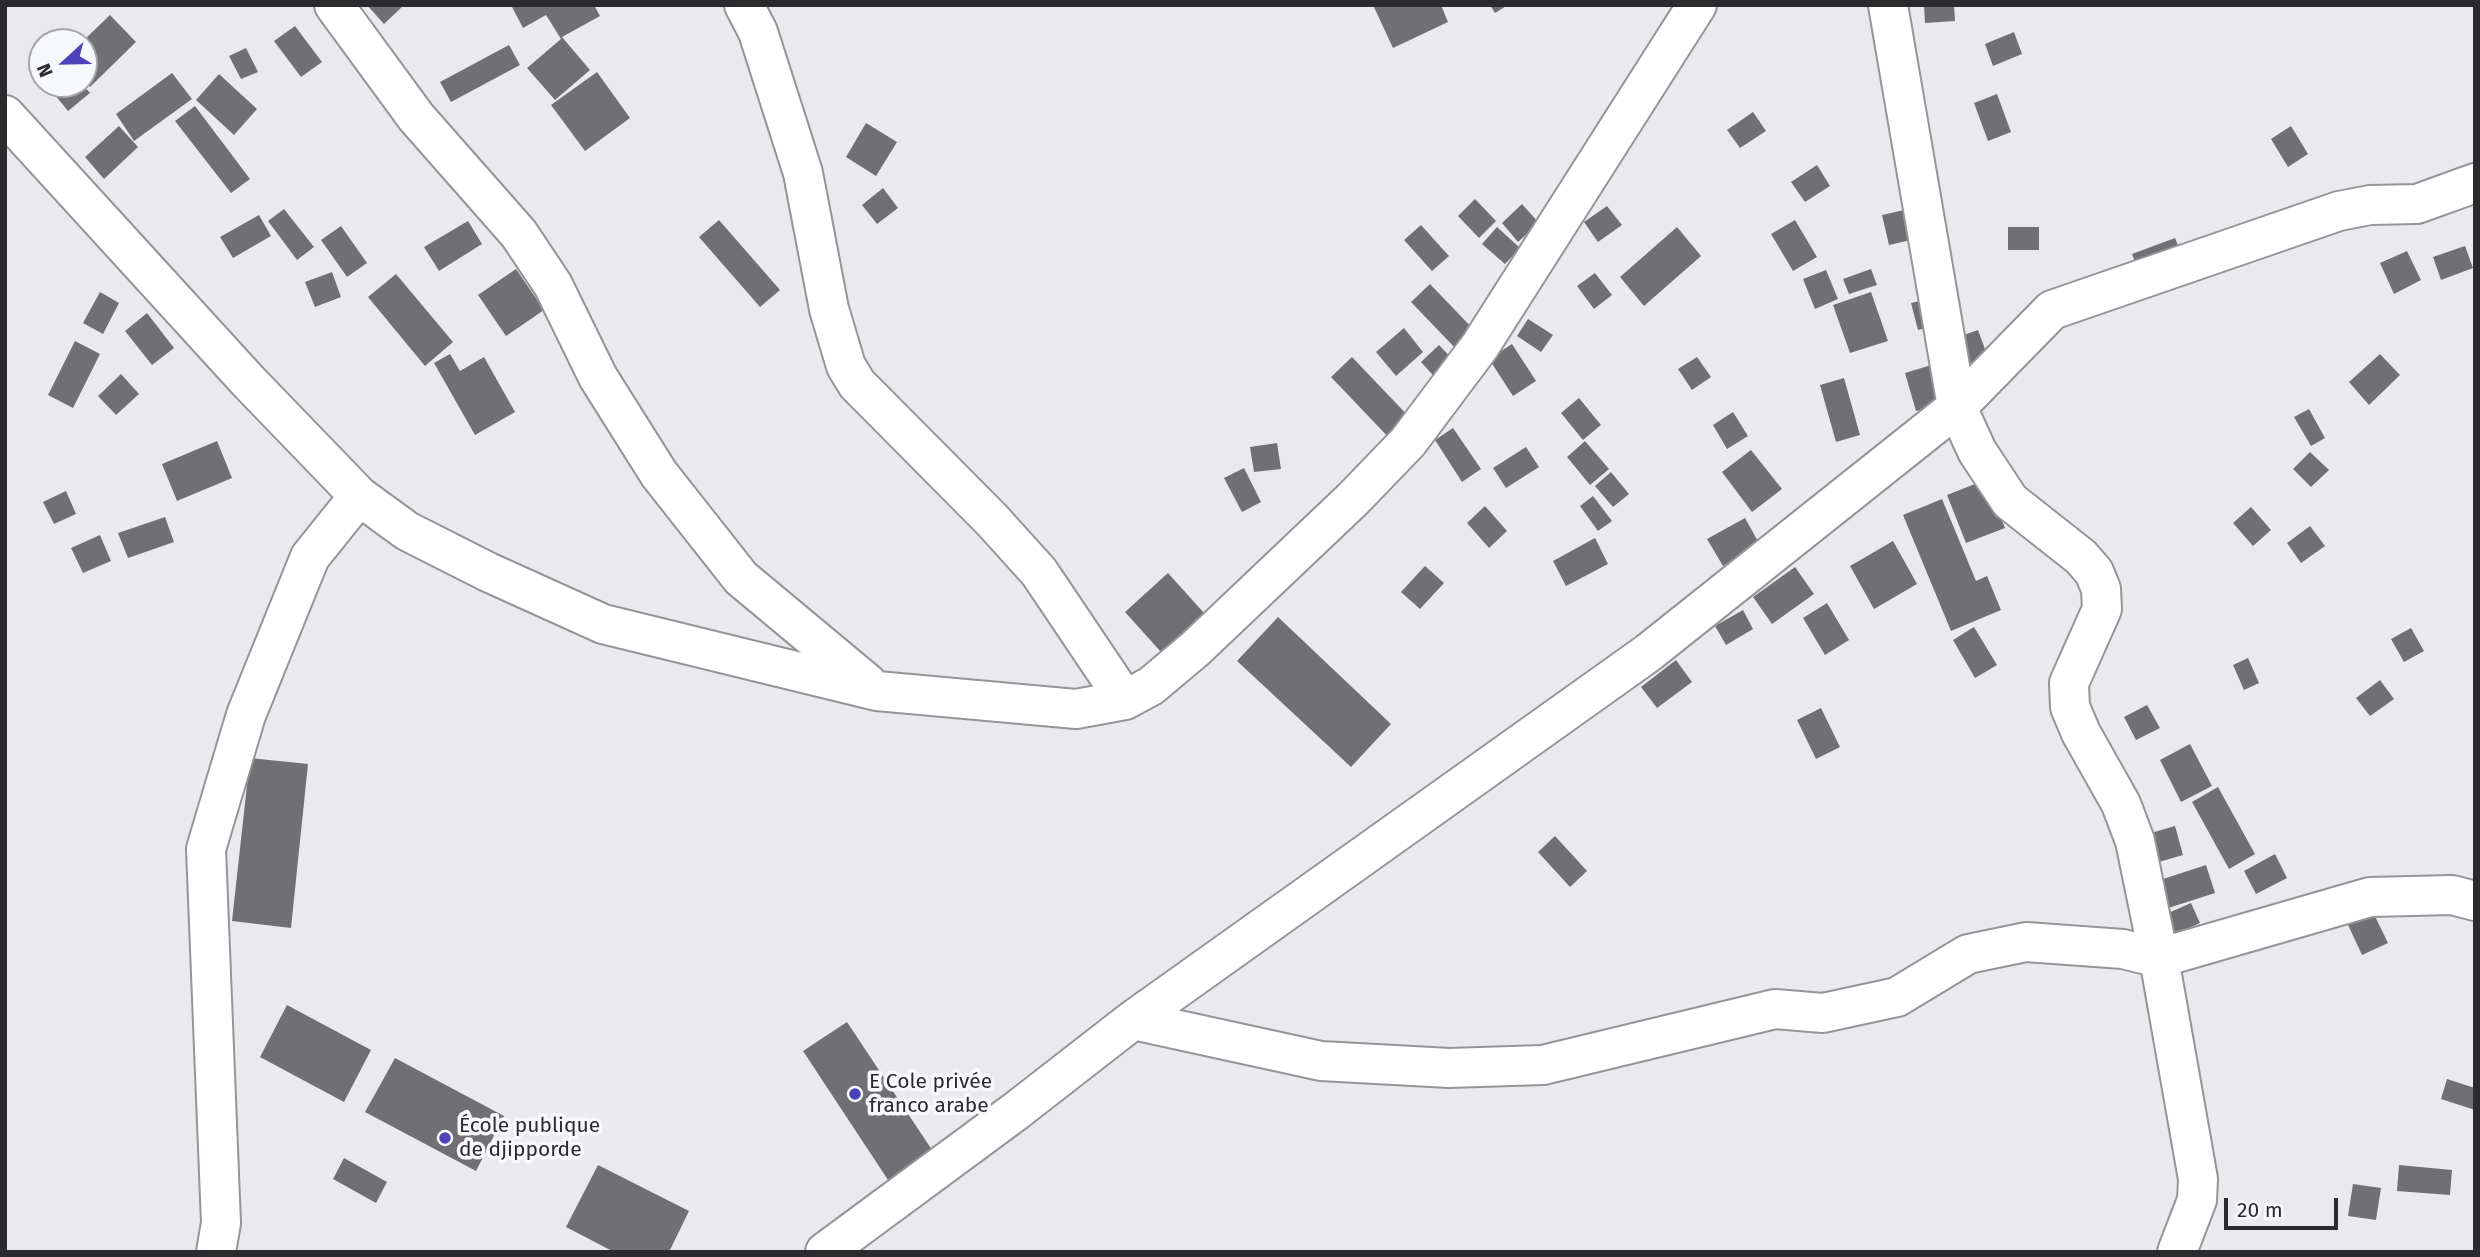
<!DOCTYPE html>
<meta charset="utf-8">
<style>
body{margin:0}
#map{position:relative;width:2480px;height:1257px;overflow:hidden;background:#eaeaee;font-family:"Fira Sans",sans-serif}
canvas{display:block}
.frame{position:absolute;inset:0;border:7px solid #2b2b2d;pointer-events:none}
.north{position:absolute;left:28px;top:28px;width:70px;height:70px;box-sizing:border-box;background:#f7f8fc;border:2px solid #a5a6a9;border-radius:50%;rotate:248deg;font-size:19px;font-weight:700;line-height:28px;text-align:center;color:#2b2b2d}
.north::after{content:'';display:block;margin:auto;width:24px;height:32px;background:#4c42b9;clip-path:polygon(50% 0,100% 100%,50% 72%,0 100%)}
.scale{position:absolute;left:2224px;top:1198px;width:114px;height:32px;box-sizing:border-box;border:4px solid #2b2b2d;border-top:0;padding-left:9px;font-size:21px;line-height:24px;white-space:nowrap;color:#2b2b2d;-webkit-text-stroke:5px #f7f8fc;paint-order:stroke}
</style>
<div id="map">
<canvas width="2480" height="1257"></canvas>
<div class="frame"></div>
<div class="north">N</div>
<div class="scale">20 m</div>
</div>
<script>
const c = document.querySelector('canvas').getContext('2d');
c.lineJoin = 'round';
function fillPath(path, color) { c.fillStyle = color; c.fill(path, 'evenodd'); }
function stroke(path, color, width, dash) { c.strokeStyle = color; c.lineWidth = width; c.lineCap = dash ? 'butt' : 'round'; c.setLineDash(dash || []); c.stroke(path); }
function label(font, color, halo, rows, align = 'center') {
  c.font = font + ' "Fira Sans",sans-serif'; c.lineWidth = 7; c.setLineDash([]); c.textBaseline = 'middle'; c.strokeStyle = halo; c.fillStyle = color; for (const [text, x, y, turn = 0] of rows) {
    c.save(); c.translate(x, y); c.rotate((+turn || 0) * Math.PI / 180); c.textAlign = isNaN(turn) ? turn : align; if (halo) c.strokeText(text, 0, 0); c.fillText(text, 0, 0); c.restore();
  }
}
const building = new Path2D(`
 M 367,5 L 404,5 L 384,24 Z
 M 511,5 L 594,5 L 600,16 L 562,37 L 590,70 L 555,100 L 527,68 L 561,39 L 546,15 L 523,28 Z
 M 1373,5 L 1441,5 L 1448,22 L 1393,48 Z
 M 1490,5 L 1508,5 L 1495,13 Z
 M 1924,5 L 1954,5 L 1955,21 L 1925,23 Z
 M 110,15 L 136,42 L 90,87 L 84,80 L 84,40 Z
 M 295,26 L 322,62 L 301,77 L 274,41 Z
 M 2014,32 L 2022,54 L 1993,66 L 1985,44 Z
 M 509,45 L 520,65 L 451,102 L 440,82 Z
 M 246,48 L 258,72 L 241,79 L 229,56 Z
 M 597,72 L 630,118 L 585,151 L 551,105 Z
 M 172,73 L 192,99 L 134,141 L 116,114 Z
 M 219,74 L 257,109 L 234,135 L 196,100 Z
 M 46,84 L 82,84 L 90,93 L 68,111 Z
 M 1997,94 L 2011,132 L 1988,141 L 1974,103 Z
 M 195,106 L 250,179 L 231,193 L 175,121 Z
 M 1753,112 L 1766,131 L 1740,148 L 1727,130 Z
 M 866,123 L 897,142 L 876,176 L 846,157 Z
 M 119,126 L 138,147 L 104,179 L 85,157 Z
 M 2291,126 L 2308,154 L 2288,167 L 2271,139 Z
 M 1817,165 L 1830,186 L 1805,202 L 1791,182 Z
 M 883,188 L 898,208 L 877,224 L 862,205 Z
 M 1475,199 L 1496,221 L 1479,238 L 1458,216 Z
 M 1522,204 L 1539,223 L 1518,242 L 1502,223 Z
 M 1607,206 L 1622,225 L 1598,242 L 1584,222 Z
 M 284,209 L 314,247 L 297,260 L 268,221 Z
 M 1904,210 L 1911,240 L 1889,245 L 1882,215 Z
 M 259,215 L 271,236 L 233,258 L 220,237 Z
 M 719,220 L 780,290 L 760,307 L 699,237 Z
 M 1795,220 L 1817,257 L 1793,271 L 1771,234 Z
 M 468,221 L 482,244 L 439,271 L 424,247 Z
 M 1421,225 L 1449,256 L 1432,271 L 1404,240 Z
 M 341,226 L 367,263 L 347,277 L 321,240 Z
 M 1497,227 L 1520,248 L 1505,264 L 1482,244 Z
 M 1677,227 L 1701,256 L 1644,306 L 1620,277 Z
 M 2008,227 L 2039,227 L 2039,250 L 2008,250 Z
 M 2175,238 L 2184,261 L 2141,278 L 2132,254 Z
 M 2465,246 L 2473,268 L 2441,280 L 2433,257 Z
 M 2407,251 L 2421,280 L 2394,294 L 2380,263 Z
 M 516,269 L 544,310 L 506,336 L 478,295 Z
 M 1871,269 L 1877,285 L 1849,294 L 1843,279 Z
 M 1826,270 L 1838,299 L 1815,309 L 1803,279 Z
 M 332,272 L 341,297 L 315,307 L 305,282 Z
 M 1595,273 L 1612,295 L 1594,309 L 1577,286 Z
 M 396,274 L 453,342 L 425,366 L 368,297 Z
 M 1430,284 L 1477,333 L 1458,351 L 1411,302 Z
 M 100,292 L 119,303 L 103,334 L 83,323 Z
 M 1871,292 L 1888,341 L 1850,353 L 1833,305 Z
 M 1930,299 L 1937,325 L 1918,330 L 1911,303 Z
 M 147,313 L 174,348 L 152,365 L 125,331 Z
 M 1528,319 L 1553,335 L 1541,352 L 1517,336 Z
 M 1404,328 L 1423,352 L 1396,376 L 1376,352 Z
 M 1978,330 L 1989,360 L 1965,368 L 1955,338 Z
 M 75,341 L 100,354 L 73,408 L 48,395 Z
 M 1512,344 L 1536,381 L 1513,396 L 1489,359 Z
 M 1439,345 L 1459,366 L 1440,383 L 1421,362 Z
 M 450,354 L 460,371 L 484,357 L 515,412 L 475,435 L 434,363 Z
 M 2380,354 L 2400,375 L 2369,405 L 2349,382 Z
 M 1352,357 L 1415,423 L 1394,443 L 1331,377 Z
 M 1697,357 L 1711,377 L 1692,390 L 1678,369 Z
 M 1938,363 L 1949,402 L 1916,411 L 1905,373 Z
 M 121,374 L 139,394 L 116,415 L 98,396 Z
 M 1844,378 L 1860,435 L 1836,442 L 1820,385 Z
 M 1579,398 L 1601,425 L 1583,440 L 1561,413 Z
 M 2309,409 L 2325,438 L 2311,446 L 2294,417 Z
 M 1733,412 L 1748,436 L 1727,449 L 1713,425 Z
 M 1453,428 L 1481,469 L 1462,482 L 1435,440 Z
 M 217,441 L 232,478 L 177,501 L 162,464 Z
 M 1585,441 L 1609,469 L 1590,485 L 1567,457 Z
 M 1277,443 L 1281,469 L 1254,472 L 1250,447 Z
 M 1526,447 L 1539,467 L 1506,488 L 1493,468 Z
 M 1751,450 L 1782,489 L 1752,512 L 1722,472 Z
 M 2310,452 L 2329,470 L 2311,487 L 2293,469 Z
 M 1244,468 L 1261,502 L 1242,512 L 1224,478 Z
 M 1611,472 L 1629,494 L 1613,507 L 1595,486 Z
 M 1985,480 L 2005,528 L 1966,543 L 1947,495 Z
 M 66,491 L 76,514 L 54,524 L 43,502 Z
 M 1593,496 L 1612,521 L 1598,531 L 1580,506 Z
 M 1942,499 L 1976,581 L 1987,576 L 2001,610 L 1951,631 L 1903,515 Z
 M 1485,506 L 1507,531 L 1489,548 L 1467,523 Z
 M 2251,507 L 2271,530 L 2253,546 L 2233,523 Z
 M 165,517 L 174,542 L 128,558 L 118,533 Z
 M 1745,518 L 1760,545 L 1723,566 L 1707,539 Z
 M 2310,526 L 2325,546 L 2301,563 L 2287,543 Z
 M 100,535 L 111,561 L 83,573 L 71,548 Z
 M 1595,538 L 1608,564 L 1566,586 L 1553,561 Z
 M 1893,541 L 1917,584 L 1874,609 L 1850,566 Z
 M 1425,566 L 1444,583 L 1420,609 L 1401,592 Z
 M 1795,567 L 1814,594 L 1772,624 L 1753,597 Z
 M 1168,573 L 1213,623 L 1170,662 L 1125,612 Z
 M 1827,603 L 1849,640 L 1825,655 L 1803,618 Z
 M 1743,610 L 1753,629 L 1726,645 L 1715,626 Z
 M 1278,617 L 1391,724 L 1351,767 L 1237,661 Z
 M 1974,627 L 1997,665 L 1975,678 L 1953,640 Z
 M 2411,628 L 2424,651 L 2404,662 L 2391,639 Z
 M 2248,658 L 2259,683 L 2244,690 L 2233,665 Z
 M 1676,660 L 1692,682 L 1657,708 L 1641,687 Z
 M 2380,680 L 2394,699 L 2370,716 L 2356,698 Z
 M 2147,705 L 2160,728 L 2136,740 L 2124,717 Z
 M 1821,708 L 1840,747 L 1816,759 L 1797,720 Z
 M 2190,744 L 2212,786 L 2181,802 L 2160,760 Z
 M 250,758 L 308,764 L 291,928 L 232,921 Z
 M 2218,787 L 2255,854 L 2229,869 L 2192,802 Z
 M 2175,826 L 2183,855 L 2152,864 L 2144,835 Z
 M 1555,836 L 1587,871 L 1570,887 L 1538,852 Z
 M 2275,854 L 2287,878 L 2256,894 L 2244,871 Z
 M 2206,865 L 2215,893 L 2162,910 L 2154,882 Z
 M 2191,903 L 2200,923 L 2176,934 L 2166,914 Z
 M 2369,904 L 2388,943 L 2362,955 L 2344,916 Z
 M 287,1005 L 371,1050 L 344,1102 L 260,1057 Z
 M 847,1022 L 936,1156 L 892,1186 L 803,1051 Z
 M 395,1058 L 504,1116 L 476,1171 L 365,1112 Z
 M 2447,1079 L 2475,1088 L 2475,1110 L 2441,1099 Z
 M 344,1158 L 387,1182 L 376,1203 L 333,1179 Z
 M 598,1165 L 689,1211 L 669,1252 L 614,1252 L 566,1227 Z
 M 2399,1165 L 2452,1170 L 2450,1195 L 2397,1191 Z
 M 2353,1184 L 2381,1188 L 2376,1220 L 2348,1216 Z`);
const minor = new Path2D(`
 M 334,5 L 416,117 L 519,234 L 553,285 L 598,377 L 659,474 L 741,578 L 867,683
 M 744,5 L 758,32 L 803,173 L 829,309 L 846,366 L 857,384 L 992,520 L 1039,572 L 1125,700
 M 1888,5 L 1957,407 L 1977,451 L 2010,501 L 2081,557 L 2094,572 L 2101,589 L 2102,609 L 2069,683 L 2070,707 L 2081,733 L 2121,804 L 2135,841 L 2159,958 L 2198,1179 L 2197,1200 L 2177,1252
 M 5,115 L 248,381 L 359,496 L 407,531 L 488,572 L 603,624 L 877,691 L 1076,709 L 1125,700 L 1151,686 L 1195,649 L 1353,499 L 1408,442 L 1480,346 L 1697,5
 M 1133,1020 L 1321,1061 L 1449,1068 L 1543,1065 L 1775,1009 L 1823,1013 L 1897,997 L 1968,954 L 2026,942 L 2123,949 L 2159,958 L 2370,897 L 2452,895 L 2475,901
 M 216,1252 L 221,1223 L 206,849 L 246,715 L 310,557 L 359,496
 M 825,1252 L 1016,1111 L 1133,1020 L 1648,653 L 1957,407 L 2052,310 L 2339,211 L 2370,205 L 2417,204 L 2475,183`);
const markers = [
 [855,1094,7,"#4c42b9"],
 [445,1138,7,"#4c42b9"]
];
const poiNames = [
 ["E Cole privée",869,1082],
 ["franco arabe",869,1106],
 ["École publique",459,1126],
 ["de djipporde",459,1150]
];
fillPath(building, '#707074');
stroke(minor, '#959599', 42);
stroke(minor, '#fff', 38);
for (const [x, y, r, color] of markers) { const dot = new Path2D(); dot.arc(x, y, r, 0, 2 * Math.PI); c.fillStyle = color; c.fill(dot); stroke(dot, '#f7f8fc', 2.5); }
label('21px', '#2b2b2d', '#f7f8fc', poiNames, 'left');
</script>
